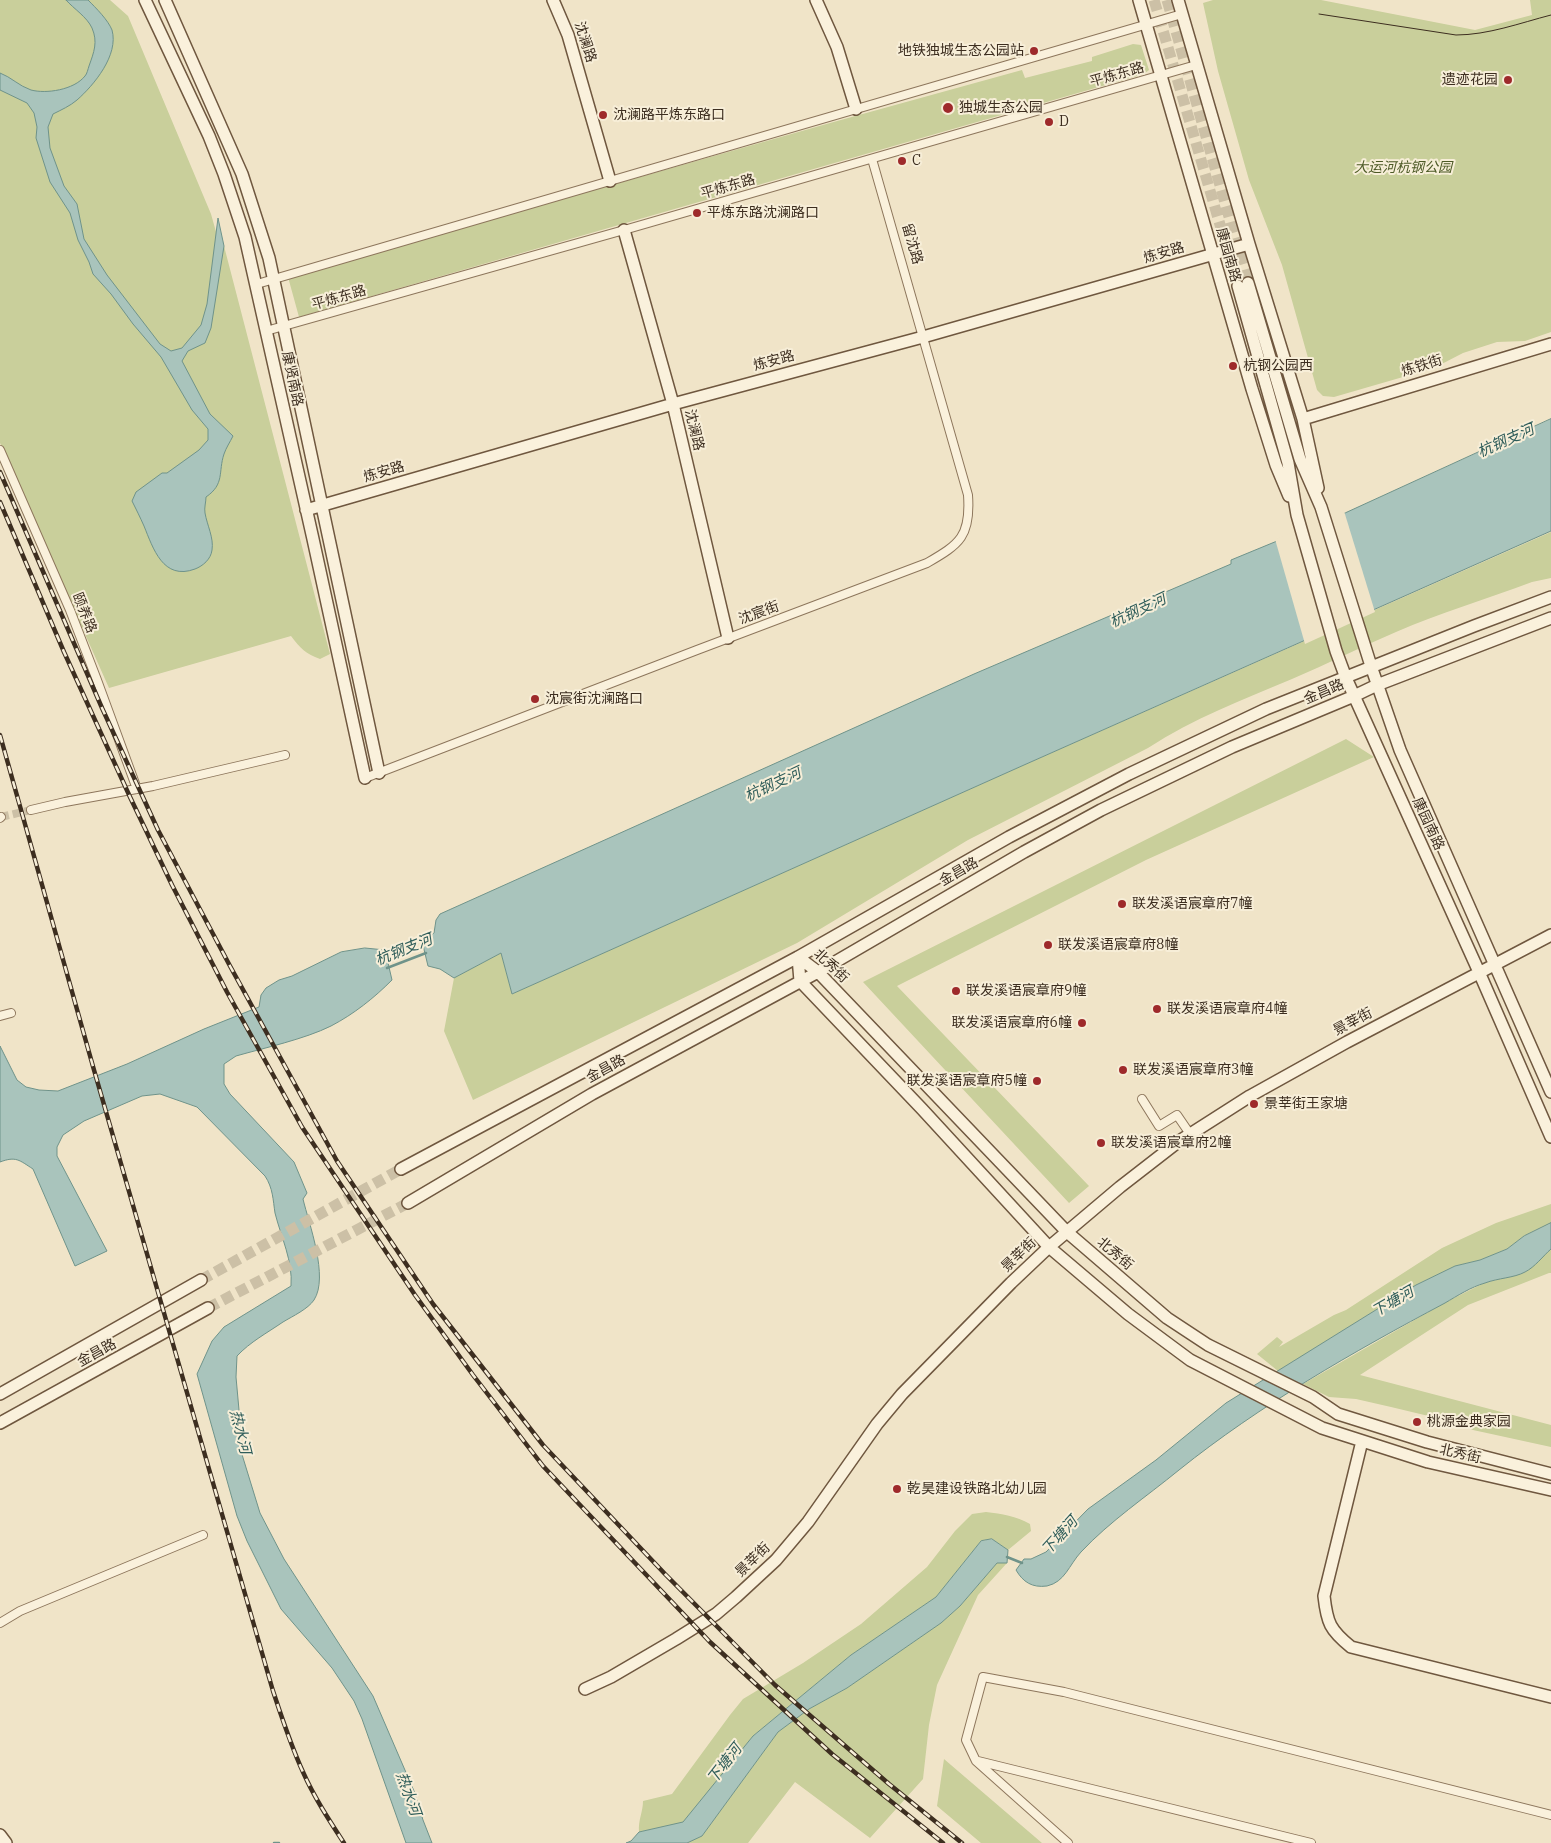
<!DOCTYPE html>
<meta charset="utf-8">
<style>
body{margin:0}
canvas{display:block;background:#f0e4c8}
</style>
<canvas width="1551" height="1843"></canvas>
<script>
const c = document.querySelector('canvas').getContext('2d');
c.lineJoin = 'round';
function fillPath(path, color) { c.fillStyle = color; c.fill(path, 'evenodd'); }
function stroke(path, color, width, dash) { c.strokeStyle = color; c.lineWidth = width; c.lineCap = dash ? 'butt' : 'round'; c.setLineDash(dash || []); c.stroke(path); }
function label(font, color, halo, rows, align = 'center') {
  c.font = font + ' "IBM Plex Serif","Noto Sans SC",serif'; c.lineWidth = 4; c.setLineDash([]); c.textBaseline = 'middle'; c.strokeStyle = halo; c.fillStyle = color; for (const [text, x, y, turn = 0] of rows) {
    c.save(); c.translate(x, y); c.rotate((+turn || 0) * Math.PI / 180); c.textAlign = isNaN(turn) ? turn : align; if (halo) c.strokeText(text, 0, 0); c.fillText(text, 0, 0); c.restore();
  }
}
const green = new Path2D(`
 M 0,0 L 110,0 L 128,16 L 211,214 L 222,253 L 224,246 L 330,654 L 320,659 C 306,654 300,648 291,636 L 109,688 L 0,443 Z
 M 1213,0 L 1321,0 L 1475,30 L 1532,15 L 1530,0 L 1551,0 L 1551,332 L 1525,341 L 1497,342 L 1463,353 L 1434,368 L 1334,397 L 1323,396 L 1317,390 L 1282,265 L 1249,180 L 1218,71 L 1203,3 Z
 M 1133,44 L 1141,45 L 1149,70 L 1144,74 L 299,317 L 288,277 L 830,123 L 1022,70 L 1025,78 L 1092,61 L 1092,57 Z
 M 1551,532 L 1551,578 L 1532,582 C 1487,599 1440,613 1396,632 C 1361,647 1327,664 1292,679 C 1242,700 1194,718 1148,748 L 968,840 L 797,943 L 473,1100 L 444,1031 L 454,978 L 501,953 L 512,994 L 1024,765 Z
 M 1346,739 L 1374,757 L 1146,860 L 897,986 L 1089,1186 L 1069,1203 L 863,982 Z
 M 1551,1204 L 1551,1223 L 1524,1236 L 1507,1249 L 1480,1260 L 1455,1266 L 1416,1285 L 1278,1371 L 1257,1354 L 1277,1337 L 1283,1342 L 1279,1347 L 1334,1315 L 1346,1310 L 1442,1248 L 1496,1223 Z
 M 1551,1249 L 1551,1273 L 1549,1273 L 1468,1305 L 1360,1375 L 1551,1425 L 1551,1447 L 1473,1430 L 1441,1419 L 1391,1407 L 1356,1399 L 1329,1397 L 1303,1384 L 1444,1303 L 1484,1283 L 1525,1272 Z
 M 986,1512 C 1002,1514 1016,1516 1030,1524 L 1031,1531 L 1008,1550 L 992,1539 L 981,1541 L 936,1597 L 851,1655 L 753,1736 L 683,1823 L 639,1832 C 638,1820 643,1812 643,1801 L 672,1794 L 730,1715 L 743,1699 L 803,1663 L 861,1624 L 927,1567 L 955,1531 L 972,1514 Z
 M 997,1563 L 1007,1563 L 978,1595 L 937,1685 L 929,1725 L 923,1779 L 870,1838 L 795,1782 L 748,1843 L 687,1843 L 702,1836 L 778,1732 L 809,1709 L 847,1688 L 941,1623 L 960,1606 Z
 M 944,1759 L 1042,1843 L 981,1843 L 937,1806 Z`);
const water = new Path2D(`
 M 66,0 L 88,0 C 96,8 108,20 112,30 C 119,55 94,85 77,100 C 70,106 61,110 53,114 L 48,127 L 50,148 L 64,186 L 77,204 L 84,239 L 107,275 L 160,344 L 171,351 L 182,348 L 201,325 L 207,304 L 218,218 L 224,246 L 211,328 L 205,343 L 188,351 L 182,361 L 210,414 L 233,436 C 230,442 226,448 224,454 C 218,472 225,484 206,497 C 206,502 204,508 205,513 C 207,525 214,538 212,550 C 211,559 203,566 195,569 C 163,581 153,548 144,526 C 140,517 136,509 132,501 L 136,492 L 162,473 L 167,473 L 199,450 L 208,440 L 208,429 L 192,410 L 161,357 L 133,324 L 111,294 L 93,274 L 89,262 L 78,240 L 70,213 L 50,182 L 36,138 L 37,127 L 34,113 L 27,103 L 0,90 L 0,73 C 11,77 19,86 31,90 C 46,94 74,90 85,76 C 87,74 88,69 89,66 C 94,52 98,42 92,28 C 87,17 74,9 66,0 Z
 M 1551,419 L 1551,531 L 1024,765 L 512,994 L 501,953 L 454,978 L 440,969 L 428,966 L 422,941 L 434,933 L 436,920 L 440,914 L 974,674 L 1231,564 L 1231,560 L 1345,513 Z
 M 365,948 L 385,950 L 392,980 C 374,998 354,1014 331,1026 C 305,1039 264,1048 236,1056 L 224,1064 L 224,1084 L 230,1094 L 294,1162 L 307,1193 L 303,1199 C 309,1224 329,1277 314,1300 C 308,1309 293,1316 283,1322 C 267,1333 250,1342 237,1356 L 236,1377 L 241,1432 L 240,1448 L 260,1513 L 284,1559 L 373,1696 L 414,1791 L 423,1820 L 432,1843 L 406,1843 L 362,1719 L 354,1701 L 332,1668 L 281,1609 L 247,1541 L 237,1516 L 197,1374 L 212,1341 L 224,1327 L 291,1286 C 293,1261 281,1237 275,1213 C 273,1200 273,1188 265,1176 L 197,1107 L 160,1094 L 142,1096 L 84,1121 L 63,1135 L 57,1147 L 57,1156 L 107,1251 L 75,1266 L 33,1169 C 19,1160 16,1156 0,1162 L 0,1046 L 17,1080 L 26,1087 L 39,1090 L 58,1091 L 127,1064 L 204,1029 L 259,1007 L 261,995 L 266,988 L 279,980 L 292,976 L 341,952 Z
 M 1551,1223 L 1551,1249 C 1543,1256 1535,1267 1525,1272 C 1514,1278 1498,1278 1485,1283 C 1471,1287 1457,1296 1445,1303 C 1353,1352 1260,1405 1179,1470 C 1146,1497 1110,1521 1081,1552 C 1069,1565 1065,1582 1047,1586 C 1032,1588 1023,1582 1016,1570 L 1024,1559 L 1031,1559 L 1046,1552 L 1088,1509 L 1156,1460 L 1226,1403 L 1416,1285 L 1455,1266 L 1480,1260 L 1507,1249 L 1524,1236 Z
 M 992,1539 L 1008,1550 L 1007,1563 L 997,1563 L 960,1606 L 941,1623 L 847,1688 L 809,1709 L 778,1732 L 702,1836 L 687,1843 L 626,1843 L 631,1841 L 639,1832 L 683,1822 L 753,1736 L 851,1655 L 936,1597 L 981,1541 Z`);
const pier = new Path2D(`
 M 1344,511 L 1375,612 L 1305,644 L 1275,539 Z`);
const stream = new Path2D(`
 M 387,968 L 426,953
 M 1007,1557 L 1022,1563
 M 274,1843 L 279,1843`);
const streetTunnel = new Path2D(`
 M 1,817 L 31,810`);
const secondaryTunnel = new Path2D(`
 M 1154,0 L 1238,286
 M 1167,0 L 1248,283
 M 201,1280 L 401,1169
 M 208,1308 L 408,1203`);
const street = new Path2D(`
 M 257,284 L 1182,14
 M 266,331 L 624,230 L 1196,65
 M 0,450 L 70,610 L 97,680 L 137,789
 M 365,778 L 697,650 L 927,563 C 960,544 971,536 968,495 L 872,159
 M 31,810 L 65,802 L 153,786 L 285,755
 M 0,818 L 1,817
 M 0,1016 L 11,1013
 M 1142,1099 L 1159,1126 L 1177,1115 L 1190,1134
 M 0,1623 L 20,1611 L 203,1535
 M 978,1761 L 1311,1843
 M 1068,1843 L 976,1761 L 966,1740 L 983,1677 L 1064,1692 L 1551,1815`);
const secondary = new Path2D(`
 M 145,0 L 209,136 L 224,174 L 245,237 L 313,539 L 365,778
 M 165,0 L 242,174 L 269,258 L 379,773
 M 553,0 L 568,35 L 610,181
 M 816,0 L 837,47 L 856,109
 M 1139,0 L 1252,389 L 1276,465 L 1289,496
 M 1178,0 L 1249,244 L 1303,419 L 1318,488
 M 624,230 L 673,404 L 728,638
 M 1248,283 L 1300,459 L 1321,507 L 1371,666 L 1400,750 L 1551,1092
 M 1238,286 L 1288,463 L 1297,515 L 1336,651 L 1346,678 L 1479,972 L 1551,1137
 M 1303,419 L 1551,344
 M 306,510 L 673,404 L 923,337 L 1249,244
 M 798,957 L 800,981 L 922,1109 L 1049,1247 L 1128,1314 L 1190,1360 L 1322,1428 L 1428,1462 L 1551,1490
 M 798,957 L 818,972 L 1067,1232 L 1167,1318 L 1208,1345 L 1313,1397 L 1338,1414 L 1427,1442 L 1551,1474
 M 401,1169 L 798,957 L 1009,837 L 1129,774 L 1266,709 L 1474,626 L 1551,597
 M 408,1203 L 592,1094 L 818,972 L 1024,852 L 1101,810 L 1232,747 L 1354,696 L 1377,685 L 1551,618
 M 0,1394 L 201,1280
 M 0,1423 L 208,1308
 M 1362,1441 L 1324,1596 C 1327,1623 1330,1630 1351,1647 L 1551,1697
 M 585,1689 L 611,1677 L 676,1639 L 716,1614 L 736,1597 L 776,1560 L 808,1522 L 877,1424 L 902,1394 L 1011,1283 L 1049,1247 L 1120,1187 L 1178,1142 L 1250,1096 L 1347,1042 L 1551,935
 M 0,1835 L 6,1843`);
const tram = new Path2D(`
 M 1319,14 L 1456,35 C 1488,35 1520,23 1551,15`);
const rail = new Path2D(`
 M 0,472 L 102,708 L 158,830 L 230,966 L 337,1161 L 433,1304 L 543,1445 L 665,1574 L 775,1685 L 889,1784 L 962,1843
 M 0,502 L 64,652 L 130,797 L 172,885 L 227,992 L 302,1127 L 415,1295 L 473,1375 L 543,1466 L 710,1642 L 832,1754 L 943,1843
 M 0,735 L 94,1070 L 273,1691 C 282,1718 291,1746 303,1772 C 314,1797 329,1820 344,1843`);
const markers = [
 [1034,51,5,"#9e2a2b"],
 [1508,80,5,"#9e2a2b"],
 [948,108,6,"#9e2a2b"],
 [603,115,5,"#9e2a2b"],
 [1049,122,5,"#9e2a2b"],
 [902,161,5,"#9e2a2b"],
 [697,213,5,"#9e2a2b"],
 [1233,366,5,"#9e2a2b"],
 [535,699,5,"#9e2a2b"],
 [1122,904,5,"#9e2a2b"],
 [1048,945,5,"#9e2a2b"],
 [956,991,5,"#9e2a2b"],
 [1157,1009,5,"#9e2a2b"],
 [1082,1023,5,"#9e2a2b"],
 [1123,1070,5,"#9e2a2b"],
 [1037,1081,5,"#9e2a2b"],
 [1254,1104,5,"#9e2a2b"],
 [1101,1143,5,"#9e2a2b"],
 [1417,1422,5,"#9e2a2b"],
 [897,1489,5,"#9e2a2b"]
];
const streetNames = [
 ["沈澜路",585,42,72],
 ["平炼东路",1117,75,-16],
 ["平炼东路",728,187,-16],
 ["留沈路",912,244,74],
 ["炼安路",1164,253,-16],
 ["康园南路",1228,255,74],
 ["平炼东路",339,298,-16],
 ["炼安路",774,361,-15],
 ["炼铁街",1422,366,-17],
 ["康贤南路",292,379,78],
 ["沈澜路",694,430,77],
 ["炼安路",384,472,-16],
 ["颐养路",84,613,68],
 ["沈宸街",759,613,-20],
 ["金昌路",1324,692,-23],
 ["康园南路",1428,824,65],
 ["金昌路",959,872,-30],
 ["北秀街",831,966,43],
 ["景莘街",1353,1022,-28],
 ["金昌路",606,1069,-29],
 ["北秀街",1115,1254,40],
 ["景莘街",1019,1255,-44],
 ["金昌路",97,1353,-29],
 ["北秀街",1460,1454,13],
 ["景莘街",753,1560,-44]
];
const poiNames = [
 ["地铁独城生态公园站",1024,51,"right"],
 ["遗迹花园",1498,80,"right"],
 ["独城生态公园",959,108],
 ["沈澜路平炼东路口",613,115],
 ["D",1059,122],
 ["C",912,161],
 ["平炼东路沈澜路口",707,213],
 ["杭钢公园西",1243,366],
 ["沈宸街沈澜路口",545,699],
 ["联发溪语宸章府7幢",1132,904],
 ["联发溪语宸章府8幢",1058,945],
 ["联发溪语宸章府9幢",966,991],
 ["联发溪语宸章府4幢",1167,1009],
 ["联发溪语宸章府6幢",1072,1023,"right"],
 ["联发溪语宸章府3幢",1133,1070],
 ["联发溪语宸章府5幢",1027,1081,"right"],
 ["景莘街王家塘",1264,1104],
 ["联发溪语宸章府2幢",1111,1143],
 ["桃源金典家园",1427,1422],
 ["乾昊建设铁路北幼儿园",907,1489]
];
const parkNames = [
 ["大运河杭钢公园",1403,168]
];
const waterNames = [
 ["杭钢支河",1506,441,-24],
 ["杭钢支河",1138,611,-25],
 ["杭钢支河",773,785,-25],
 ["杭钢支河",404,950,-22],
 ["下塘河",1393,1302,-30],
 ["热水河",240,1432,76],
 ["下塘河",1060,1536,-48],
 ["下塘河",725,1764,-52],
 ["热水河",408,1794,70]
];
fillPath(green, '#c9cf9b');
fillPath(water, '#a9c4bc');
stroke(water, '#6f938a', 1);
fillPath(pier, '#f0e4c8');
stroke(stream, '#6f938a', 2.5);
stroke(streetTunnel, '#ccc0a6', 8, [8, 4]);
stroke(secondaryTunnel, '#ccc0a6', 11, [11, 5.5]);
stroke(street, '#8d765c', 10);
stroke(secondary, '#6f573f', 14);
stroke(street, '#faf1dc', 8);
stroke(secondary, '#faf1dc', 11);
stroke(tram, '#3d2e20', 1);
stroke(rail, '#3d2e20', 4.5);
stroke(rail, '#f7eed8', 2.5, [8]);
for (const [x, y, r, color] of markers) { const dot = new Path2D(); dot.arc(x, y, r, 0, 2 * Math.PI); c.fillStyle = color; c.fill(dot); stroke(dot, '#f7eed8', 2); }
label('14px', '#3d2e20', '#f7eed8', streetNames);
label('14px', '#3d2e20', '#f7eed8', poiNames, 'left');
label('italic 14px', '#4d5a26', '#f7eed8', parkNames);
label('italic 15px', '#2f5d5a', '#f7eed8', waterNames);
</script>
